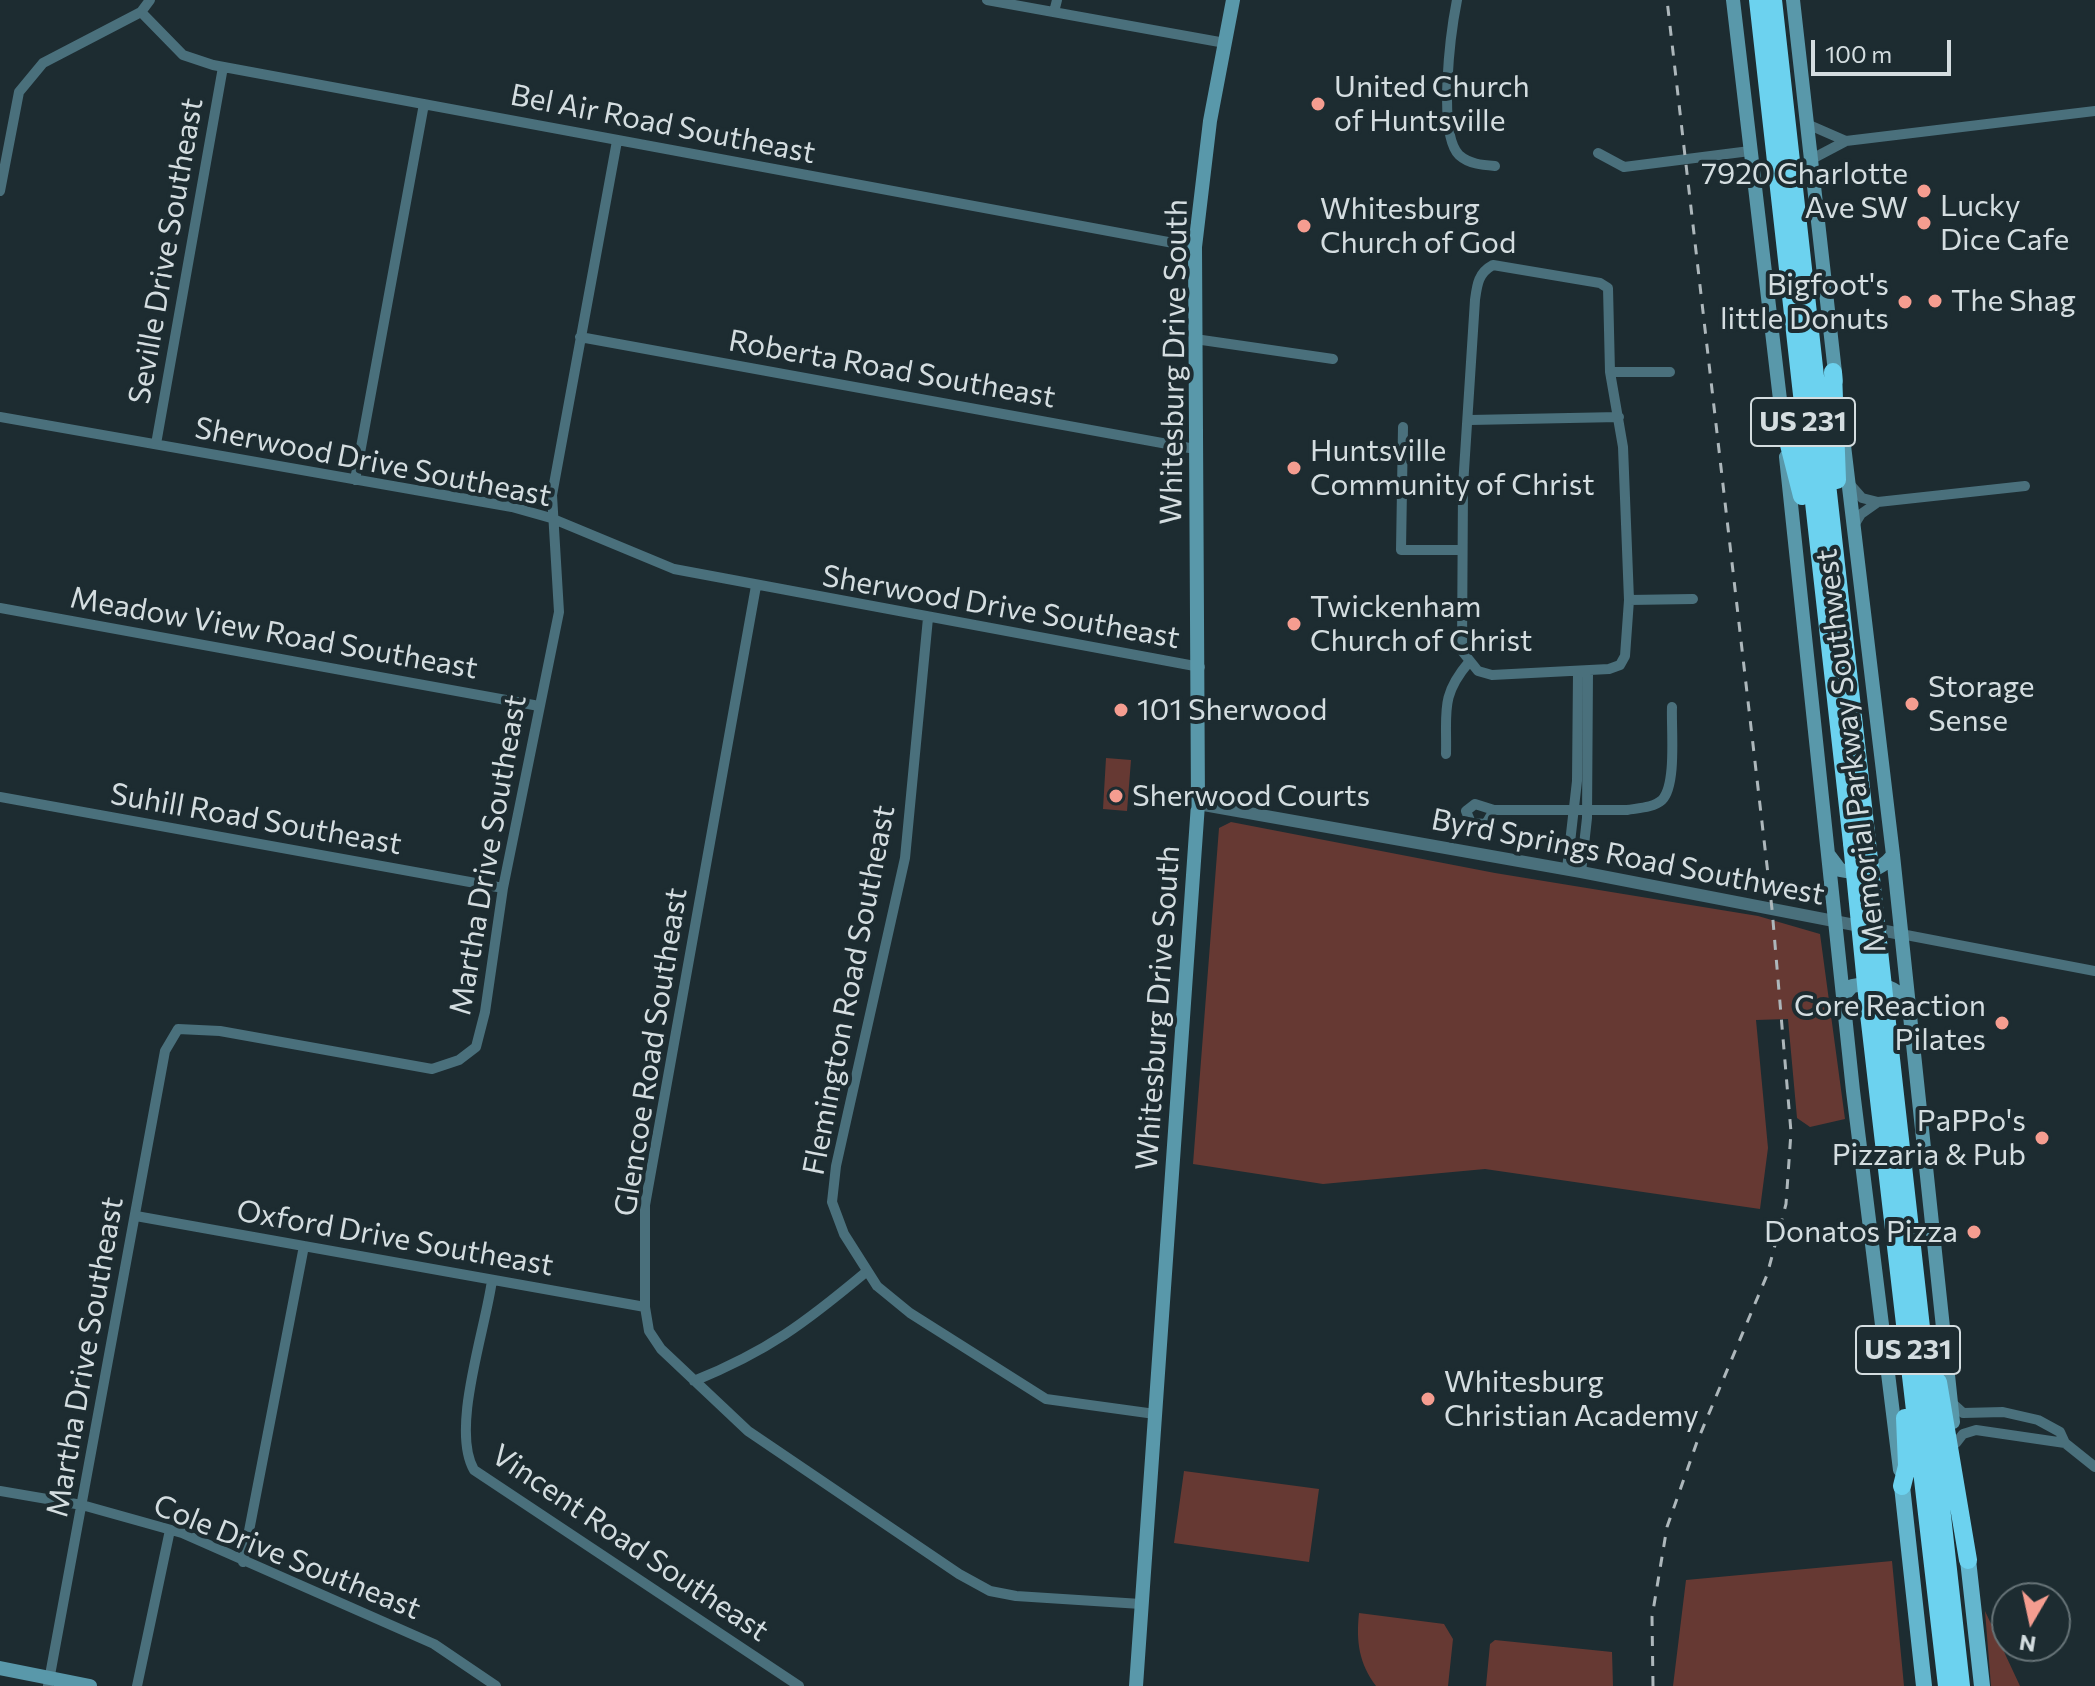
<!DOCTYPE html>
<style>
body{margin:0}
#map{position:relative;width:2095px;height:1686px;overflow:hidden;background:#1d2c31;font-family:Commissioner,sans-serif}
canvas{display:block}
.north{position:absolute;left:1991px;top:1582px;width:80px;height:80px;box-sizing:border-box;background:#1d2c31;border:2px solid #667377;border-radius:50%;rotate:189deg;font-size:22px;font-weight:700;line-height:32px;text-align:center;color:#d4dde0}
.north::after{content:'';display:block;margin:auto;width:28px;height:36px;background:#f59d90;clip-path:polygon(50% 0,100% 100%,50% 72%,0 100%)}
.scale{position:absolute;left:1811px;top:40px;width:140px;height:36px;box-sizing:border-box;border:4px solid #d4dde0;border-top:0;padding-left:10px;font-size:24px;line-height:28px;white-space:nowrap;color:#d4dde0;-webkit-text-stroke:6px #1d2c31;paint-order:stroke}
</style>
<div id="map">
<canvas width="2095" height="1686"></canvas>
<div class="north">N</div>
<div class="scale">100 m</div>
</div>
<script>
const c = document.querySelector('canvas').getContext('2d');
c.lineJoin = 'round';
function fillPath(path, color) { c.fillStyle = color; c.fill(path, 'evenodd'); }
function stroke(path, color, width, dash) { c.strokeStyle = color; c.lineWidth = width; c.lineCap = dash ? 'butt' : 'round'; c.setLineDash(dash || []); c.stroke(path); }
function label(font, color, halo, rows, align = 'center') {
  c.font = font + ' Commissioner,sans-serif'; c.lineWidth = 8; c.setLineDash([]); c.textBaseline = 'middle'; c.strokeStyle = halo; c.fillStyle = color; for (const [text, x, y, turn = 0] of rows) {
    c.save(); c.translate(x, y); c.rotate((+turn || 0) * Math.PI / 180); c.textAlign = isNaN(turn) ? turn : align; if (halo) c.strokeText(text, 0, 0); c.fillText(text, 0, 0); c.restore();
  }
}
const green = new Path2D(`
 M 1106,758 L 1131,760 L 1127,811 L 1103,809 Z
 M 1231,822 L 1495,873 L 1758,916 L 1820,934 L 1845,1119 L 1810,1127 L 1797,1118 L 1788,1019 L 1756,1020 L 1768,1148 L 1760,1209 L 1485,1169 L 1323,1184 L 1193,1164 L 1219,828 Z
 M 1184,1471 L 1319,1489 L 1309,1562 L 1174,1543 Z
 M 1892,1561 L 1904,1686 L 1673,1686 L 1686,1580 Z
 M 1985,1611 L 2020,1686 L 1991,1686 Z
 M 1359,1613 L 1444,1624 L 1453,1639 L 1448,1686 L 1376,1686 C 1359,1663 1356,1642 1359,1613 Z
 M 1495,1640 L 1612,1652 L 1613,1686 L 1486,1686 L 1490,1644 Z`);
const minor = new Path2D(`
 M 987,0 L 1225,43
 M 1457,0 C 1451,30 1437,133 1459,155 C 1469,164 1482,165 1495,166
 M 141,12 L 183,55 L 213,65 L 1195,247
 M 1054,12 L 1057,0
 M 1807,124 L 1846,141
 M 1598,153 L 1624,167 L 1750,151
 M 1810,160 L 1846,141 L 2095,111
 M 0,191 L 19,92 L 43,63 L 141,12 L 150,0
 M 1493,265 L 1600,283 L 1608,288 L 1610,372 L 1623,447 L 1629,600 L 1625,656 L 1620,665 L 1609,669 L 1492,675 L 1478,671 L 1462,651 L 1463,486 L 1475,300 C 1477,285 1478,273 1493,265 Z
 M 580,337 L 1195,449
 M 1195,339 L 1333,359
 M 1610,372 L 1670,372
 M 0,417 L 512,507 L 551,518 L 674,569 L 1200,667
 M 1470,420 L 1619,417
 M 1403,427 L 1401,550 L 1462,550
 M 156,444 L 223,67
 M 355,480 L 424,104
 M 1848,482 L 1862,498 L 1878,502
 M 1853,527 L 1861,514 L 1878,502 L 2025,486
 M 756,586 L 645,1205 L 645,1307 L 649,1331 L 661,1349 L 748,1431 L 959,1574 L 990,1591 L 1016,1596 L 1141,1604
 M 1629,600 L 1693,599
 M 0,608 L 539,706
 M 928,618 L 905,858 L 836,1166 L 832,1202 L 844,1234 L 877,1286 L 910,1313 L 1046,1399 L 1155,1414
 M 1446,754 C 1447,712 1440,696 1469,662
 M 0,797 L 503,888
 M 1475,804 L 1494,810 L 1486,824 L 1471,823 L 1466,811 Z
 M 1494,810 L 1627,810 C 1638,808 1653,808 1662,800 C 1677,785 1671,728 1672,707
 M 1567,869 L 1577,781 L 1578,672
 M 1581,872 L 1587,818 L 1588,673
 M 1901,934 L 2095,971
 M 136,1216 L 645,1307
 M 492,1280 C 486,1328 450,1429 474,1470 L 799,1686
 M 694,1381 C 768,1351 805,1323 866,1272
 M 1951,1402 L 1963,1413 L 2003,1412 L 2038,1420 L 2060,1432 L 2065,1443 L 2095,1467
 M 1956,1443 L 1963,1434 L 1976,1430 L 2065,1443
 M 0,1491 L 82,1505 L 182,1533 L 434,1644 L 496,1686
 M 243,1562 L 304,1246
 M 48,1686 L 165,1051 L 178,1029 L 220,1031 L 432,1069 L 459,1060 L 476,1047 L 485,1012 L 503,888 L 559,612 L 552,495 L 617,141
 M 137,1686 L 170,1530`);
const tertiary = new Path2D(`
 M 1198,804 L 1581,872 L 1901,934`);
const secondary = new Path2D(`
 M 1733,0 L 1783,425
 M 1793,0 L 1836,381
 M 1843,437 L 1893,855 L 1953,1422
 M 1786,457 L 1853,1091 L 1900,1470
 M 1828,854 L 1840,870 C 1861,875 1879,873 1893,855
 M 1844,995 L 1852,986 C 1876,981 1896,984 1909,1005
 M 0,1668 L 90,1686
 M 1136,1686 L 1198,804 L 1195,247 L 1210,121 L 1233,0`);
const primary = new Path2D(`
 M 1902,1486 L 1924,1686
 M 1968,1560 L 1982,1686`);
const motorway = new Path2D(`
 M 1758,0 L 1852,843
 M 1773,0 L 1867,842
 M 1833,372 L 1837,480
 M 1782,417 L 1802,496
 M 1869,1014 L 1947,1686
 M 1886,1014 L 1961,1686
 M 1938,1382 L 1968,1560
 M 1902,1486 L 1907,1466 L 1905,1418`);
const rail = new Path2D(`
 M 1653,1686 L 1652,1617 L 1667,1527 L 1697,1442 L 1767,1275 L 1786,1204 L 1791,1132 L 1772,909 L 1667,0`);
const motorwayBridge = new Path2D(`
 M 1867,842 L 1886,1014
 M 1852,843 L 1869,1014`);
const markers = [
 [1318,104,8,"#f59d90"],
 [1924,191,8,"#f59d90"],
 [1924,223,8,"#f59d90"],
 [1304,226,8,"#f59d90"],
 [1935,301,8,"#f59d90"],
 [1905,302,8,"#f59d90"],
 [1294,468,8,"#f59d90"],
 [1294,624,8,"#f59d90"],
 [1912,704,8,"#f59d90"],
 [1121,710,8,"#f59d90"],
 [1116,796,8,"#f59d90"],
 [2002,1023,8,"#f59d90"],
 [2042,1138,8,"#f59d90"],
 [1974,1232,8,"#f59d90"],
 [1428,1399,8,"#f59d90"]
];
const shields = [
 [1803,422,104],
 [1908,1350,104]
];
const shieldNames = [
 ["US 231",1803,422],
 ["US 231",1908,1350]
];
const poiNames = [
 ["United Church",1334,87],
 ["of Huntsville",1334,121],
 ["7920 Charlotte",1908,174,"right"],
 ["Ave SW",1908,208,"right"],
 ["Lucky",1940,206],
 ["Dice Cafe",1940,240],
 ["Whitesburg",1320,209],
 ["Church of God",1320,243],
 ["Bigfoot's",1889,285,"right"],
 ["little Donuts",1889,319,"right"],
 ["The Shag",1951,301],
 ["Huntsville",1310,451],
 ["Community of Christ",1310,485],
 ["Twickenham",1310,607],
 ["Church of Christ",1310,641],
 ["Storage",1928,687],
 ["Sense",1928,721],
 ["101 Sherwood",1137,710],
 ["Sherwood Courts",1132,796],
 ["Core Reaction",1986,1006,"right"],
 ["Pilates",1986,1040,"right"],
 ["PaPPo's",2026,1121,"right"],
 ["Pizzaria & Pub",2026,1155,"right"],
 ["Donatos Pizza",1958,1232,"right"],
 ["Whitesburg",1444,1382],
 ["Christian Academy",1444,1416]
];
const streetNames = [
 ["Bel Air Road Southeast",663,124,11],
 ["Seville Drive Southeast",166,251,-80],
 ["Whitesburg Drive South",1174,362,-89],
 ["Roberta Road Southeast",892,369,10],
 ["Sherwood Drive Southeast",373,462,11],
 ["Sherwood Drive Southeast",1001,607,10],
 ["Meadow View Road Southeast",274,633,10],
 ["Memorial Parkway Southwest",1851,751,-97],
 ["Suhill Road Southeast",256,819,10],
 ["Martha Drive Southeast",488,855,-80],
 ["Byrd Springs Road Southwest",1628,857,11],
 ["Flemington Road Southeast",849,990,-79],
 ["Whitesburg Drive South",1158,1008,-86],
 ["Glencoe Road Southeast",651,1052,-81],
 ["Oxford Drive Southeast",395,1238,10],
 ["Martha Drive Southeast",85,1357,-80],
 ["Vincent Road Southeast",630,1543,34],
 ["Cole Drive Southeast",287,1557,22]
];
fillPath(green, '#663933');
stroke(minor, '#4a707c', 10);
stroke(tertiary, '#4a707c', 12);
stroke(secondary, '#5998aa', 14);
stroke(primary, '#64b6ce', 16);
stroke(motorway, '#6cd2ef', 18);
stroke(rail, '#adb7bb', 3, [10, 10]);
stroke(motorwayBridge, '#6cd2ef', 18);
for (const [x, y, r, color] of markers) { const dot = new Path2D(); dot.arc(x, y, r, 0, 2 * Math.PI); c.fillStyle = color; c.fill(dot); stroke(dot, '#1d2c31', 3); }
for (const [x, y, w] of shields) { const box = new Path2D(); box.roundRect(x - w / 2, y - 24, w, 48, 6); c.fillStyle = '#1d2c31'; c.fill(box); stroke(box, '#d4dde0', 2); }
label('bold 28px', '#d4dde0', null, shieldNames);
label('30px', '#d4dde0', '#1d2c31', poiNames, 'left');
label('30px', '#d4dde0', '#1d2c31', streetNames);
</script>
